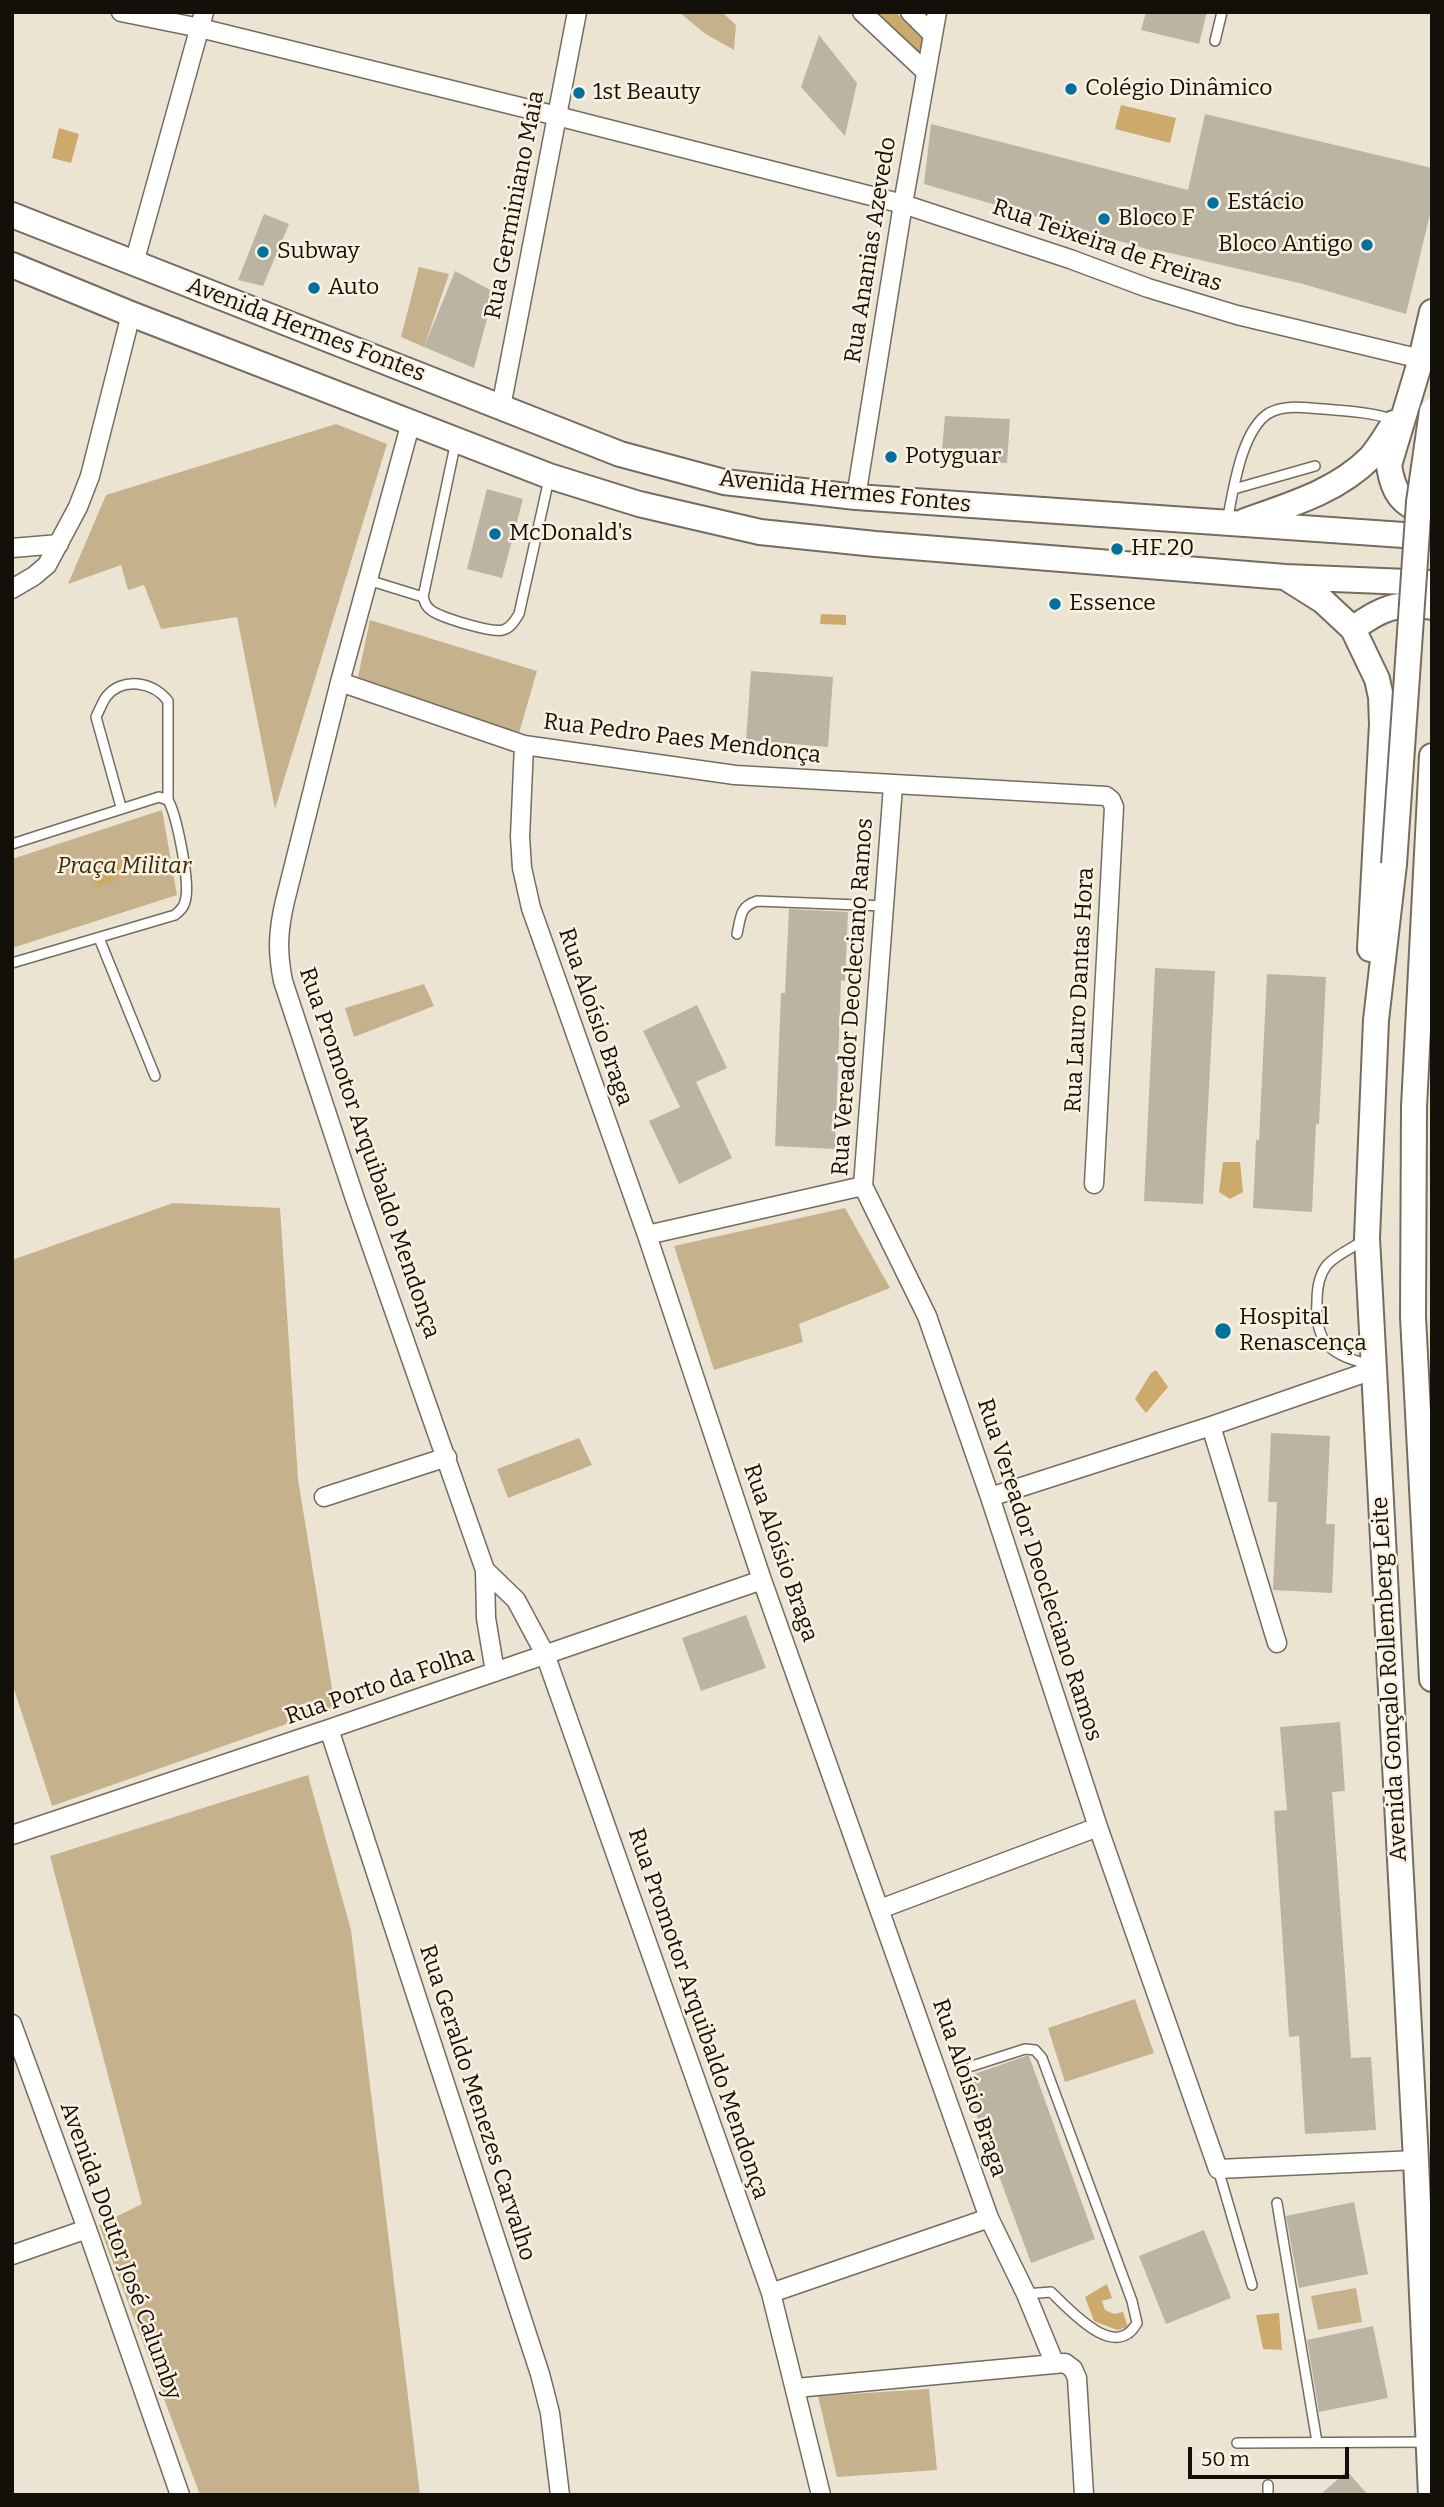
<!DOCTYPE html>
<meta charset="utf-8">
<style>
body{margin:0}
#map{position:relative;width:1444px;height:2507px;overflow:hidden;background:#ece4d3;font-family:Bitter,serif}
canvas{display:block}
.frame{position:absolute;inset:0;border:14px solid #13100a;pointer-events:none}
.scale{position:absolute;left:1188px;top:2447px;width:161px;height:32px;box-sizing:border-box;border:4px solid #13100a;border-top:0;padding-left:9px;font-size:21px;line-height:24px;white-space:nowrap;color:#13100a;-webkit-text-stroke:5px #faf1e0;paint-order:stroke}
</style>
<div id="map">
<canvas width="1444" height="2507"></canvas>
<div class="frame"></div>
<div class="scale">50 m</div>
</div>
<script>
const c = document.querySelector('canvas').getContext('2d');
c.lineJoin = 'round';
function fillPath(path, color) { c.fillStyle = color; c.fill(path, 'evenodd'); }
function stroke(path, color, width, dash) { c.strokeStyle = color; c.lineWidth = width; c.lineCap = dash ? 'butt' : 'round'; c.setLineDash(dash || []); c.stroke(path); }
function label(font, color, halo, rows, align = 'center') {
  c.font = font + ' Bitter,serif'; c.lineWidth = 5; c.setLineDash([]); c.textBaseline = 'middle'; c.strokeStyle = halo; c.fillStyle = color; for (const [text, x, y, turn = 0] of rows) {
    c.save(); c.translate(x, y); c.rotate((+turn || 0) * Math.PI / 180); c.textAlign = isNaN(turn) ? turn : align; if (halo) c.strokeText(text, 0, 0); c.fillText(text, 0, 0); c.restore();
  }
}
const green = new Path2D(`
 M 679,12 L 722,12 L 736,25 L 734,50 L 704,33 Z
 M 419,267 L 449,274 L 424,347 L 401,337 Z
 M 336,424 L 387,444 L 275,809 L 237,617 L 161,629 L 144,585 L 128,590 L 121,565 L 68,584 L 106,495 Z
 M 370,620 L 537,671 L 519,733 L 358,677 Z
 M 162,810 L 177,895 L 12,948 L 12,859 Z
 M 424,984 L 434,1006 L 354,1037 L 345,1008 Z
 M 173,1203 L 280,1208 L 298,1479 L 335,1707 L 52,1806 L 12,1683 L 12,1260 Z
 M 845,1208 L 890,1288 L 799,1324 L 803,1342 L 714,1370 L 674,1246 Z
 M 579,1438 L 592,1465 L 508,1498 L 497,1469 Z
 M 308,1775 L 351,1930 L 420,2495 L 200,2495 L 99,2225 L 142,2204 L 50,1856 Z
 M 1135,1999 L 1154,2053 L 1065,2082 L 1048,2028 Z
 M 1356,2288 L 1362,2322 L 1318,2330 L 1311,2296 Z
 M 929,2389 L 937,2470 L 837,2477 L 818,2396 Z`);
const water = new Path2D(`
 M 1121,105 L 1176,118 L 1170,143 L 1115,129 Z
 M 59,128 L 79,134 L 71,163 L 52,158 Z
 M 821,614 L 846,615 L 846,625 L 820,624 Z
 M 131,862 L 135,872 L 97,888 L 90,877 L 91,865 Z
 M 1223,1162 L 1240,1162 L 1243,1192 L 1230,1199 L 1219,1192 Z
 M 1156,1370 L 1168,1387 L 1146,1413 L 1135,1399 L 1151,1373 Z
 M 1107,2284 L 1112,2298 L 1102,2301 L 1105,2310 L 1114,2314 L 1123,2312 L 1128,2327 L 1117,2330 L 1094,2321 L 1085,2297 Z
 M 1279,2313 L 1282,2350 L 1263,2349 L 1256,2315 Z`);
const canal = new Path2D(`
 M 880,12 L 913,46`);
const building = new Path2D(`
 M 1146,12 L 1207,12 L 1199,44 L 1141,30 Z
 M 819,35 L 857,83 L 845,136 L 801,87 Z
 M 1205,114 L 1432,168 L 1432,206 L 1406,314 L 1303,284 L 1157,250 L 1157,252 L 924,184 L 931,124 L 1188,190 Z
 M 264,214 L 289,224 L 263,286 L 238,280 Z
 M 455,271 L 494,292 L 474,368 L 424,347 Z
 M 945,416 L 1010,419 L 1007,463 L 941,460 Z
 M 487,489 L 523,499 L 502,578 L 467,569 Z
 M 751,671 L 833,677 L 828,747 L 746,740 Z
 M 789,909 L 848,912 L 845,981 L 841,980 L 835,1149 L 775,1146 L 781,993 L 785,993 Z
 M 1155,968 L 1215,971 L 1203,1204 L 1144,1201 Z
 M 1267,974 L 1326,977 L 1319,1124 L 1316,1124 L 1312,1212 L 1253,1208 L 1256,1140 L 1259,1140 Z
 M 697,1005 L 727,1068 L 696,1082 L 732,1158 L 679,1184 L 649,1121 L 680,1107 L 643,1031 Z
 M 1271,1433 L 1330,1436 L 1326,1524 L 1335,1524 L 1332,1593 L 1273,1590 L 1277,1502 L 1268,1502 Z
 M 746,1615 L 766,1668 L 701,1691 L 682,1638 Z
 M 1340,1722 L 1345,1791 L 1332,1792 L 1351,2058 L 1371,2057 L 1376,2130 L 1305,2134 L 1299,2036 L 1289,2037 L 1274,1811 L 1287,1810 L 1280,1727 Z
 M 1026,2056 L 1029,2056 L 1095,2239 L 1031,2263 L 963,2078 Z
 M 1354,2202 L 1368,2274 L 1299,2288 L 1286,2216 Z
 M 1204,2230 L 1231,2298 L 1166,2324 L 1139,2256 Z
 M 1373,2326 L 1388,2398 L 1319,2412 L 1307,2340 Z
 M 1347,2471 L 1368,2495 L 1320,2495 Z`);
const lane = new Path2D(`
 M 1215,41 L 1222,12
 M 456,441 L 423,597 C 425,603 426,607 432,611 C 443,618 491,633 503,630 C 511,628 515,620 519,614 L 549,479
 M 1234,489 L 1315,466
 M 1227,522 C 1233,492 1241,430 1269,413 C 1285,404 1305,408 1323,409 C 1347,411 1369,412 1392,419
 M 368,580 L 423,597
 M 121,807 L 96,717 C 99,711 102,703 106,697 C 122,676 154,682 168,701 L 168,800
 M 12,844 L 159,797 L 168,800 C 177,816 189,878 186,897 C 185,906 181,910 175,915 L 12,963
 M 737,934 C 741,917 739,907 757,901 L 884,906
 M 99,938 L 155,1076
 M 1363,1241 C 1352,1248 1336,1255 1327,1265 C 1319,1275 1317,1289 1317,1301 C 1314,1345 1333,1356 1372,1365
 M 972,2066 L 1025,2049 L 1035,2050 L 1042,2058 L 1132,2301 L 1137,2323 C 1115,2362 1070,2310 1051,2292 L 1026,2294
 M 1218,2169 L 1252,2285
 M 1277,2203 L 1317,2442
 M 1237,2443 L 1427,2442
 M 1268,2485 L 1268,2495`);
const street = new Path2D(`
 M 121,12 L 200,28 L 557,116 L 903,204 L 1070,259 L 1148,288 L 1237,315 L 1421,359
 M 862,12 L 926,72
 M 910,12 L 932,34
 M 134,263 L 204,12
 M 501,407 L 577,12
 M 411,422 L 340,682 L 285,901 C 278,931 277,951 283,981 L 355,1199 L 485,1570 L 486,1618 L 495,1672
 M 856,497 L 903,204 L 937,12
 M 12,548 L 59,544
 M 12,589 L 34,576 L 47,565 L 78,507 L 90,476 L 131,314
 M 340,682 L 524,745 L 735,775 L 1106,796 L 1111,800 L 1114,807 L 1094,1184
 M 524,745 L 520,837 L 522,868 L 531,908 L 647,1235 L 762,1580 L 989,2218 L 1026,2294 L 1054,2362
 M 893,786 L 863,1186 L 927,1316 L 990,1497 L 1098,1827 L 1218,2169 L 1416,2160
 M 647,1235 L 863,1186
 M 1211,1426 L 1277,1643
 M 324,1497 L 447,1457
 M 990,1497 L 1211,1426 L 1373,1370
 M 485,1570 L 516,1600 L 545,1654 L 771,2293 L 821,2495
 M 329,1729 L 540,2374 L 550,2413 L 560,2495
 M 12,1835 L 329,1729 L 762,1580
 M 880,1909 L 1098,1827
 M 12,2024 L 87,2229 L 180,2495
 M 12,2255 L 87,2229
 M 771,2293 L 989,2218
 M 796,2388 L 1065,2363 L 1073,2369 L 1077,2378 L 1084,2495`);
const secondary = new Path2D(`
 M 12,215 L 620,454 L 724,482 L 856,497 L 1432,537
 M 12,265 L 131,314 L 549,476 L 639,504 L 760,532 L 875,544 L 1285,577 L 1432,583
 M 1432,312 L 1421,359 L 1389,465 C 1393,494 1403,507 1432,514
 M 1245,521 C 1289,505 1336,492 1370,458 C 1379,448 1387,434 1394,423
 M 1288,579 L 1323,601 L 1353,629 L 1377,679 L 1381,697 L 1382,724 L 1370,949
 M 1353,629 C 1379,609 1398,601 1432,607
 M 1432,756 L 1414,1107 L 1413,1317 L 1432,1679
 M 1394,864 L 1376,1020 L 1367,1238 L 1416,2160 L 1431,2495`);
const secondaryBridge = new Path2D(`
 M 1394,864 L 1419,502 L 1432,411`);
const markers = [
 [1071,89,7,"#00719c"],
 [579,93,7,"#00719c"],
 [1213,203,7,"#00719c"],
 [1104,219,7,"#00719c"],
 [1367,245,7,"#00719c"],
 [263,252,7,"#00719c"],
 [314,288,7,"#00719c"],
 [891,457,7,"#00719c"],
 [495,534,7,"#00719c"],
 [1117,549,7,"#00719c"],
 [1055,604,7,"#00719c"],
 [1223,1331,9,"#00719c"]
];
const poiNames = [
 ["Colégio Dinâmico",1085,89],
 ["1st Beauty",593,93],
 ["Estácio",1227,203],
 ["Bloco F",1118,219],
 ["Bloco Antigo",1353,245,"right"],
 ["Subway",277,252],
 ["Auto",328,288],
 ["Potyguar",905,457],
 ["McDonald's",509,534],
 ["HF 20",1131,549],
 ["Essence",1069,604],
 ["Hospital",1239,1318],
 ["Renascença",1239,1344]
];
const streetNames = [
 ["Rua Germiniano Maia",515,205,-79],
 ["Rua Teixeira de Freiras",1107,246,19],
 ["Rua Ananias Azevedo",871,250,-81],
 ["Avenida Hermes Fontes",306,330,21],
 ["Avenida Hermes Fontes",845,492,6],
 ["Rua Pedro Paes Mendonça",682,739,7],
 ["Rua Lauro Dantas Hora",1080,990,-87],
 ["Rua Vereador Deocleciano Ramos",853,997,-86],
 ["Rua Aloísio Braga",595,1017,71],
 ["Rua Promotor Arquibaldo Mendonça",369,1153,71],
 ["Rua Aloísio Braga",780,1553,71],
 ["Rua Vereador Deocleciano Ramos",1039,1570,72],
 ["Avenida Gonçalo Rollemberg Leite",1390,1679,-93],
 ["Rua Porto da Folha",380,1686,-19],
 ["Rua Promotor Arquibaldo Mendonça",698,2014,71],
 ["Rua Aloísio Braga",969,2088,71],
 ["Rua Geraldo Menezes Carvalho",477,2103,72],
 ["Avenida Doutor José Calumby",120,2251,70]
];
const parkNames = [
 ["Praça Militar",124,867]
];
fillPath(green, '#c5b28c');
fillPath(water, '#cbaa6b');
stroke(canal, '#cbaa6b', 23);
fillPath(building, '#bcb4a3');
stroke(lane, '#746c5e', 12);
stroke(street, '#746c5e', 21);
stroke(secondary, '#746c5e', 28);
stroke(lane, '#fff', 9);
stroke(street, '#fff', 18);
stroke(secondary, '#fff', 24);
stroke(secondaryBridge, '#746c5e', 28, []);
stroke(secondaryBridge, '#fff', 24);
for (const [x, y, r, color] of markers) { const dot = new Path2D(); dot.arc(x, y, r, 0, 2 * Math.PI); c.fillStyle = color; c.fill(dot); stroke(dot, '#faf1e0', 2.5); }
label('23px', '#13100a', '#faf1e0', poiNames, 'left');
label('23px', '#13100a', '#faf1e0', streetNames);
label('italic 23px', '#382a0d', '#faf1e0', parkNames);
</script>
